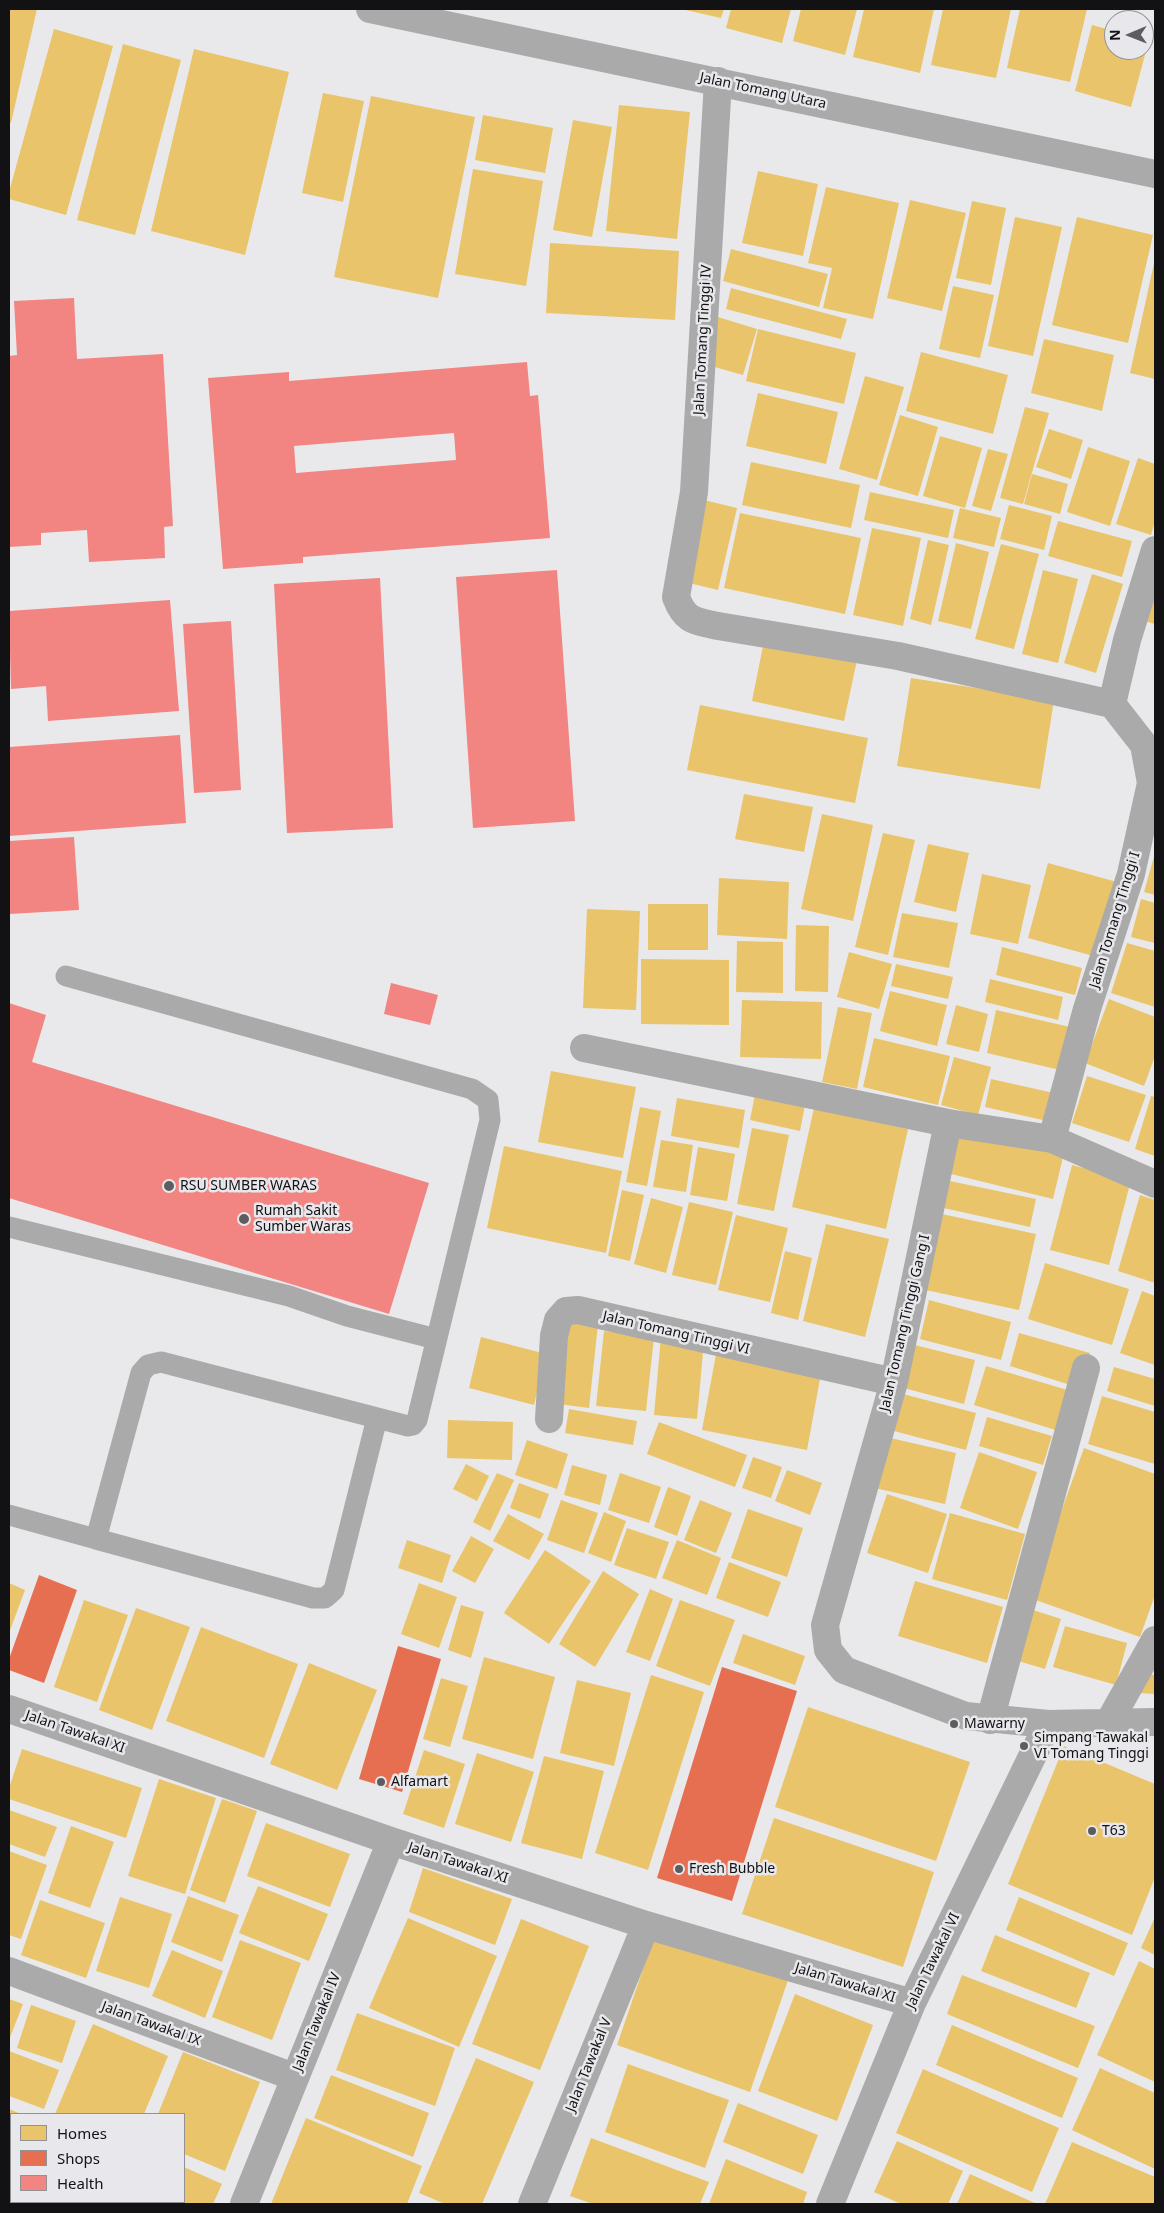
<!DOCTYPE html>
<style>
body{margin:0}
#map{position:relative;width:1164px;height:2213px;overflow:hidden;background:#e9e9eb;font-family:"Noto Sans",sans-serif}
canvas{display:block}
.frame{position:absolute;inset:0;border:10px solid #121214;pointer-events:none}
.legend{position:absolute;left:10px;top:2113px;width:175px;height:90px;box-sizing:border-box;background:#e8e8ec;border:1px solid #929296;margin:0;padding:6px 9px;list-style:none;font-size:15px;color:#121214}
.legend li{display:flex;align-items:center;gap:10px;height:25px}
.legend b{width:25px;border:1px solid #929296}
.north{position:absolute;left:1104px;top:10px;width:50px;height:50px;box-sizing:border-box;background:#e8e8ec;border:1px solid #929296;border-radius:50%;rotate:269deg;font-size:14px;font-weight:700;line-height:20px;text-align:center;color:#121214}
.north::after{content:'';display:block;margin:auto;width:18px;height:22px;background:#5d5d5f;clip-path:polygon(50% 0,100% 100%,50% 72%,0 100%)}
</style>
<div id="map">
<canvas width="1164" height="2213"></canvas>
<div class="frame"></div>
<ul class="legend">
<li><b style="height:14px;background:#e9c46a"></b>Homes</li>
<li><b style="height:14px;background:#e76f51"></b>Shops</li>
<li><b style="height:14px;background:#f28482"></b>Health</li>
</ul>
<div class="north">N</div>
</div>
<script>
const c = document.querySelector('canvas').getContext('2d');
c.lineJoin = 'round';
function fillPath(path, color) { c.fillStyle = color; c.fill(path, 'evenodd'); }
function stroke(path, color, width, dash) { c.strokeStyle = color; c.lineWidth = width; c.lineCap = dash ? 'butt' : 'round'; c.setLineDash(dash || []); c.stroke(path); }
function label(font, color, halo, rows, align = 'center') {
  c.font = font + ' "Noto Sans",sans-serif'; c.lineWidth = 5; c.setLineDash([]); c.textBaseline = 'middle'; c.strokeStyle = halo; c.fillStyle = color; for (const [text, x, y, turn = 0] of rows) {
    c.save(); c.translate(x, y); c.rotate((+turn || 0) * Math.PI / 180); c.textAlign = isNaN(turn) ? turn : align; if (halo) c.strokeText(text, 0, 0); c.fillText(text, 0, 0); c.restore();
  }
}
const homes = new Path2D(`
 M 9,9 L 37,9 L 11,123 L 9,122 Z
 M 681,9 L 724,9 L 721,18 Z
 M 731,9 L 791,9 L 782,43 L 726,28 Z
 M 801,9 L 857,9 L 845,55 L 793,41 Z
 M 864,9 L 934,9 L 920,73 L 853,57 Z
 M 943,9 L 1011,9 L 996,78 L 931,65 Z
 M 1020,9 L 1087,9 L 1070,82 L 1007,68 Z
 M 1092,25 L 1114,31 L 1114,50 L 1144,50 L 1144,39 L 1149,40 L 1131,107 L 1075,91 Z
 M 54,29 L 113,46 L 66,215 L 9,199 L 9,192 Z
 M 123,44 L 181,60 L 135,235 L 77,220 Z
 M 194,49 L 289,72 L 245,255 L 151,231 Z
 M 323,93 L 364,101 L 343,202 L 302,193 Z
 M 371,96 L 475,117 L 438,298 L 334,277 Z
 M 619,105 L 690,112 L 677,239 L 606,231 Z
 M 483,115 L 553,128 L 545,173 L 475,160 Z
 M 573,120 L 612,127 L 592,237 L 553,230 Z
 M 473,169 L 543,181 L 526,286 L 455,274 Z
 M 758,171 L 818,184 L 803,256 L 742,243 Z
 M 826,187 L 899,203 L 873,319 L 823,308 L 832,268 L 808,263 Z
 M 910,200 L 966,213 L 942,311 L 887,298 Z
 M 972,201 L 1006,208 L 991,285 L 956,278 Z
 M 1015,217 L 1062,227 L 1033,356 L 988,346 Z
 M 1077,217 L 1153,235 L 1128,343 L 1052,325 Z
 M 550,243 L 679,251 L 675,320 L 546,313 Z
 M 731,249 L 828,274 L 819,307 L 723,281 Z
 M 1154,263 L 1155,263 L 1155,379 L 1130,373 Z
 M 953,286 L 994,295 L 980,358 L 939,349 Z
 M 731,288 L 847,319 L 841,339 L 726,309 Z
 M 718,317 L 757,329 L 743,375 L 704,364 Z
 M 758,329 L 856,353 L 844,404 L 746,381 Z
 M 1044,339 L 1114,355 L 1102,411 L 1031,393 Z
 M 921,352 L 1008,375 L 993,434 L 906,411 Z
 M 865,376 L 904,387 L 877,480 L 839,469 Z
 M 758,393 L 838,412 L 826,464 L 746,446 Z
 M 1025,407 L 1049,413 L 1023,504 L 1000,498 Z
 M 900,415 L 938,427 L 918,496 L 879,485 Z
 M 1049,429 L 1083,440 L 1071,479 L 1036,467 Z
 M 940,436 L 982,448 L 965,508 L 923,496 Z
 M 1088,447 L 1130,461 L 1110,526 L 1067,512 Z
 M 988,449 L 1008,454 L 991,511 L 972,506 Z
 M 1138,458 L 1155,464 L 1155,521 L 1151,535 L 1116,524 Z
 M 751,462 L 860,485 L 851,528 L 742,505 Z
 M 1032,474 L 1068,484 L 1060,514 L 1024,504 Z
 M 870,492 L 954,510 L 948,538 L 864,520 Z
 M 704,500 L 737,508 L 718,590 L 685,582 Z
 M 1009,505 L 1052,516 L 1044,550 L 1000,539 Z
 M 960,508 L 1001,518 L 994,547 L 953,538 Z
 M 740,513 L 861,538 L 845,614 L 724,588 Z
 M 1058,521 L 1132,541 L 1122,577 L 1048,556 Z
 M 872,528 L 921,538 L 903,626 L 853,615 Z
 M 928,540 L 949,545 L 931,625 L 910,619 Z
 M 956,543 L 989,552 L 971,629 L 938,621 Z
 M 1001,544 L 1039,554 L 1014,649 L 975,639 Z
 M 1155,561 L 1155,624 L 1140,620 Z
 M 1043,570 L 1078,579 L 1058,663 L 1022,654 Z
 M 1092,574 L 1123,584 L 1096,673 L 1064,663 Z
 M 764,641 L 857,660 L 844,721 L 752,701 Z
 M 911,678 L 1054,700 L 1040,789 L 897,766 Z
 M 700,705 L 868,738 L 855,803 L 687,770 Z
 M 744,794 L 813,807 L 804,852 L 735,839 Z
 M 822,814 L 873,825 L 853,921 L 801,909 Z
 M 883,833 L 915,840 L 888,955 L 855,947 Z
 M 928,844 L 969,853 L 956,912 L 914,902 Z
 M 1155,853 L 1155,895 L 1144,892 Z
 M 1048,863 L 1117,882 L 1097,957 L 1028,938 Z
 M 982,874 L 1031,885 L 1018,944 L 970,934 Z
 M 719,878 L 789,882 L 787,939 L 717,935 Z
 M 1141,899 L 1155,903 L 1155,943 L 1131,937 Z
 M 648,904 L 708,904 L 708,950 L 648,950 Z
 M 587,909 L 640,911 L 636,1010 L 583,1008 Z
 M 902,913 L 958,923 L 949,968 L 893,957 Z
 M 796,925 L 829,926 L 828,992 L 795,991 Z
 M 737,941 L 783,942 L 783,993 L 736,992 Z
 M 1127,943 L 1155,951 L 1155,1007 L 1111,993 Z
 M 1002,947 L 1082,968 L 1075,995 L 996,975 Z
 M 849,952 L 892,964 L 879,1009 L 837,997 Z
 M 641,959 L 729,960 L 729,1025 L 641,1024 Z
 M 896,964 L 953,977 L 948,999 L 891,986 Z
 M 990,979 L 1063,997 L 1058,1020 L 985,1002 Z
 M 890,991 L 947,1005 L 937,1046 L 880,1031 Z
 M 1109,999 L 1155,1017 L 1155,1056 L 1144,1086 L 1085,1063 Z
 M 742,1000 L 822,1002 L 821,1059 L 740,1057 Z
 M 956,1005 L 988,1014 L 979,1052 L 946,1044 Z
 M 838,1007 L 872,1013 L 857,1089 L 822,1082 Z
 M 996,1010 L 1070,1027 L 1060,1070 L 987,1053 Z
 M 874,1038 L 950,1056 L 938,1105 L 863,1087 Z
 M 954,1057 L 991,1067 L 978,1115 L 941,1105 Z
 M 551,1071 L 636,1087 L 623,1158 L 538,1142 Z
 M 1087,1076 L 1146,1095 L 1129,1142 L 1072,1123 Z
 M 991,1079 L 1054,1093 L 1047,1121 L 985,1107 Z
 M 755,1094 L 805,1105 L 800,1131 L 750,1120 Z
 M 1151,1096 L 1155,1097 L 1155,1156 L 1135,1149 Z
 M 677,1098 L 745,1110 L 739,1148 L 671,1136 Z
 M 640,1107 L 661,1111 L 647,1186 L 626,1182 Z
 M 814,1108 L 908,1129 L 886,1229 L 792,1207 Z
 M 955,1126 L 1064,1153 L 1053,1199 L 943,1172 Z
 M 752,1128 L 789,1135 L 774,1211 L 737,1204 Z
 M 661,1140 L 693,1145 L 686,1192 L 653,1187 Z
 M 504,1146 L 622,1171 L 606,1253 L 487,1228 Z
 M 698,1147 L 735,1154 L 727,1201 L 690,1195 Z
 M 1072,1165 L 1131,1180 L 1109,1265 L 1050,1250 Z
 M 945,1180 L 1036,1199 L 1030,1227 L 939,1207 Z
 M 622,1190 L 644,1195 L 630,1261 L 608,1256 Z
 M 1140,1195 L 1155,1200 L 1155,1283 L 1118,1271 Z
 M 651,1198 L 683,1207 L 666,1273 L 634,1264 Z
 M 689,1202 L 733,1212 L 716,1285 L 672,1275 Z
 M 937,1213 L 1036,1234 L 1019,1310 L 921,1289 Z
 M 736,1215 L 788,1228 L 770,1302 L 718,1290 Z
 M 826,1224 L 889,1239 L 865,1337 L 803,1321 Z
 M 785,1251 L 812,1258 L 798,1320 L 771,1313 Z
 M 1045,1263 L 1129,1289 L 1112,1345 L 1028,1319 Z
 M 1142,1291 L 1155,1296 L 1155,1365 L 1120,1353 Z
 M 929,1300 L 1011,1322 L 1001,1360 L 920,1339 Z
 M 567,1321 L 598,1324 L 589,1408 L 558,1404 Z
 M 604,1331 L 654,1337 L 646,1411 L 596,1406 Z
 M 1019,1333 L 1090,1353 L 1080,1388 L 1010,1366 Z
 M 661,1336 L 704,1341 L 697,1419 L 654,1415 Z
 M 481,1337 L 546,1354 L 534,1405 L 469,1388 Z
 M 911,1344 L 975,1360 L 964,1404 L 900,1387 Z
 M 717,1349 L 822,1368 L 807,1450 L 702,1430 Z
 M 986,1366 L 1071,1391 L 1059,1431 L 974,1405 Z
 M 1114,1367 L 1155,1379 L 1155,1406 L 1107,1391 Z
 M 899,1393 L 976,1413 L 966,1450 L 890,1430 Z
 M 1102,1396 L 1155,1412 L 1155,1464 L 1088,1444 Z
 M 569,1409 L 637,1421 L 633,1445 L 565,1433 Z
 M 987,1417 L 1052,1436 L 1043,1465 L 979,1446 Z
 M 448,1420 L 513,1422 L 512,1460 L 447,1458 Z
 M 659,1422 L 747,1455 L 735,1487 L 647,1454 Z
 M 886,1437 L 956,1453 L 945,1504 L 875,1488 Z
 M 527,1440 L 568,1454 L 557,1489 L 515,1475 Z
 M 1084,1448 L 1155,1474 L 1155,1595 L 1140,1637 L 1030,1598 Z
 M 979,1452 L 1037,1472 L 1018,1529 L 960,1508 Z
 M 753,1457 L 782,1467 L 771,1498 L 742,1488 Z
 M 466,1464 L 489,1476 L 477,1501 L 453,1489 Z
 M 572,1465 L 607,1475 L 600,1505 L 564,1495 Z
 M 787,1470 L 822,1483 L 810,1515 L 775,1501 Z
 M 497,1473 L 514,1480 L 490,1531 L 473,1522 Z
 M 620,1473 L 661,1487 L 649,1523 L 608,1510 Z
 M 519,1483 L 549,1494 L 540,1519 L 510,1508 Z
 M 668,1487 L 691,1496 L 677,1536 L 654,1527 Z
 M 887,1494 L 947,1514 L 928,1573 L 867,1553 Z
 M 561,1500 L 598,1513 L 584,1553 L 547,1540 Z
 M 700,1500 L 732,1513 L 716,1553 L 684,1540 Z
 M 748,1509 L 803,1528 L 787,1577 L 731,1558 Z
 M 604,1512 L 626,1521 L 611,1562 L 588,1553 Z
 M 950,1513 L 1025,1534 L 1007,1600 L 932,1579 Z
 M 508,1514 L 544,1534 L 529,1560 L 493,1541 Z
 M 627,1528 L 669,1542 L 656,1579 L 614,1565 Z
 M 471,1536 L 494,1549 L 475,1583 L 452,1571 Z
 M 407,1540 L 451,1555 L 442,1583 L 398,1568 Z
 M 677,1540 L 721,1558 L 707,1595 L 662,1578 Z
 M 545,1550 L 591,1581 L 549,1644 L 504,1613 Z
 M 729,1562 L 781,1582 L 768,1617 L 716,1598 Z
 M 603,1571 L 639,1594 L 595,1667 L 559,1644 Z
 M 915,1581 L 1003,1607 L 987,1663 L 898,1636 Z
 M 9,1583 L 25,1590 L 9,1633 Z
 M 419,1583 L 457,1597 L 439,1648 L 401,1634 Z
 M 650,1589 L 673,1599 L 650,1661 L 626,1652 Z
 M 84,1600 L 128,1615 L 97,1702 L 54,1687 Z
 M 680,1600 L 735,1620 L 710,1686 L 656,1666 Z
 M 461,1605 L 484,1612 L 471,1658 L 448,1650 Z
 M 136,1608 L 190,1627 L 152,1730 L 99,1710 Z
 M 1030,1609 L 1061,1619 L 1045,1669 L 1015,1660 Z
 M 1065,1626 L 1127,1643 L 1116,1685 L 1053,1667 Z
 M 201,1627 L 298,1664 L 264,1758 L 166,1721 Z
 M 743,1634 L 805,1656 L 795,1685 L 733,1663 Z
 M 484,1657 L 555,1677 L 533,1759 L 462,1739 Z
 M 309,1663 L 377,1690 L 337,1790 L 270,1764 Z
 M 1140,1674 L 1155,1675 L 1155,1694 L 1138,1693 Z
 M 651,1675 L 704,1692 L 648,1870 L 595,1853 Z
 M 441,1678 L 468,1686 L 450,1747 L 423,1739 Z
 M 577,1680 L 631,1693 L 614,1766 L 560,1753 Z
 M 808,1707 L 970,1762 L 936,1861 L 775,1807 Z
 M 1064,1746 L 1155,1784 L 1155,1877 L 1132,1935 L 1008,1884 Z
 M 22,1749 L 142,1788 L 126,1838 L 9,1799 L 9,1788 Z
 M 424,1750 L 465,1764 L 444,1828 L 403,1814 Z
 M 477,1753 L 534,1772 L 511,1842 L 455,1824 Z
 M 544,1756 L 604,1771 L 582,1859 L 521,1843 Z
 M 159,1779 L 216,1798 L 185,1894 L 128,1876 Z
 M 222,1799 L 257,1811 L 225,1903 L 190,1890 Z
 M 9,1810 L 57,1827 L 45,1857 L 9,1844 Z
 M 774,1818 L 934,1872 L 903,1967 L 742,1914 Z
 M 266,1823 L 350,1854 L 330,1907 L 247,1876 Z
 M 71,1826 L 114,1842 L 90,1908 L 48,1893 Z
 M 9,1851 L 47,1865 L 21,1939 L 9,1935 Z
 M 423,1868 L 512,1899 L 495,1945 L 409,1912 Z
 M 258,1886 L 328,1914 L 309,1961 L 239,1933 Z
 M 188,1896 L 239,1915 L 222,1962 L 171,1942 Z
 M 120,1897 L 172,1914 L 149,1988 L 96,1971 Z
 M 1019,1897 L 1128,1943 L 1114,1976 L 1006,1930 Z
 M 40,1900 L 105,1923 L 86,1978 L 21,1955 Z
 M 1155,1917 L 1155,1955 L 1141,1948 Z
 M 408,1918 L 497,1956 L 459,2047 L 369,2008 Z
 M 521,1919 L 589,1946 L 540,2070 L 472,2044 Z
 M 655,1934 L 788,1980 L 750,2092 L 617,2045 Z
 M 995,1935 L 1090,1973 L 1076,2008 L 981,1971 Z
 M 240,1940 L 301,1963 L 272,2040 L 212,2017 Z
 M 172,1950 L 223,1971 L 205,2018 L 152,1996 Z
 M 1139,1961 L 1155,1969 L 1155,2082 L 1097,2055 Z
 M 962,1975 L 1095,2026 L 1078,2068 L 947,2014 Z
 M 795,1994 L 873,2025 L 837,2121 L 758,2091 Z
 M 9,1999 L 23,2004 L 9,2040 Z
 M 31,2005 L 76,2021 L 62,2063 L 17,2048 Z
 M 357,2013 L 455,2048 L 435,2106 L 336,2070 Z
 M 93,2024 L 168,2056 L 144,2114 L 55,2114 Z
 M 952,2025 L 1078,2078 L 1062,2118 L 936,2065 Z
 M 9,2051 L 59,2070 L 44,2109 L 9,2096 Z
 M 183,2052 L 260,2082 L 225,2171 L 184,2154 L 184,2114 L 158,2114 Z
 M 476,2058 L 534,2082 L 482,2204 L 445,2204 L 419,2193 Z
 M 628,2064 L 729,2100 L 705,2168 L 605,2132 Z
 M 1100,2068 L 1155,2093 L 1155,2169 L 1072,2130 Z
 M 923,2069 L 1059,2128 L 1032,2192 L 896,2133 Z
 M 331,2075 L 429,2113 L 413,2157 L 314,2118 Z
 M 738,2103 L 818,2135 L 803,2174 L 723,2142 Z
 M 9,2109 L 21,2114 L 11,2114 L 11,2199 L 9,2198 Z
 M 306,2118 L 422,2166 L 407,2204 L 271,2204 Z
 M 591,2138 L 709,2182 L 700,2204 L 593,2204 L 570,2196 Z
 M 897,2141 L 963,2171 L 948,2204 L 901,2204 L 874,2192 Z
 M 1072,2142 L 1155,2177 L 1155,2204 L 1045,2204 Z
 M 726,2159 L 807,2192 L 803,2204 L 709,2204 Z
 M 184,2167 L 222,2184 L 213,2204 L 132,2204 L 127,2202 L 184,2202 Z
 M 970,2174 L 1037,2204 L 957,2204 Z
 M 44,2202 L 117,2202 L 116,2204 L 43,2204 Z`);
const shops = new Path2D(`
 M 39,1575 L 77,1590 L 44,1683 L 9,1670 L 9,1659 Z
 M 398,1646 L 441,1659 L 402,1792 L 359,1779 Z
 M 722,1667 L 797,1691 L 732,1901 L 657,1878 Z`);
const health = new Path2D(`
 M 74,298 L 77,359 L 163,354 L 173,526 L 164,527 L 165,558 L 89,562 L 87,530 L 41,533 L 41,545 L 9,547 L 9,356 L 17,355 L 14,301 Z
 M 527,362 L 530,396 L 538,395 L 550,538 L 303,557 L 303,563 L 223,569 L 208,378 L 289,372 L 289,381 ZM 454,433 L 456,460 L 296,473 L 294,446 Z
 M 557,570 L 575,821 L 473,828 L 456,577 Z
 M 380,578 L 393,828 L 287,833 L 274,584 Z
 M 170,600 L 179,711 L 48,721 L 46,686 L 11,689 L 9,611 Z
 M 231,621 L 241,790 L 194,793 L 183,624 Z
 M 180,735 L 186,823 L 9,836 L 9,747 Z
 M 74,837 L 79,910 L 9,914 L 9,841 Z
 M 391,983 L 438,995 L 430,1025 L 384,1014 Z
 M 9,1003 L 46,1015 L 32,1062 L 429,1183 L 389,1314 L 9,1198 Z`);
const service = new Path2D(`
 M 9,1227 L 289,1296 L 347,1316 L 436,1339
 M 9,1515 L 96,1539 L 141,1373 L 148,1365 L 161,1362 L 408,1426 L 413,1425 L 417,1420 L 490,1120 L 488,1100 L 472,1089 L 66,976
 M 96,1539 L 313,1598 L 325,1598 L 334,1590 L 377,1418`);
const minor = new Path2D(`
 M 370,9 L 1155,174
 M 718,81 L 694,492 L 676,597 C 685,622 696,621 718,626 L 898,656 L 1112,704
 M 1112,704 L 1127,640 L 1155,550
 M 584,1048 L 948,1123 L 1052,1139 L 1087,1009 L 1131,874 L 1151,783 L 1144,745 L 1112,704
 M 948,1123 L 894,1382 L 825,1625 L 828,1650 L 844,1670 L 966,1716 L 1048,1724 L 1155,1722
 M 1052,1139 L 1155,1184
 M 549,1419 L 554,1336 L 558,1320 L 566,1311 L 578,1310 L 894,1382
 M 9,1709 L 391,1841 L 646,1925 L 912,2003
 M 990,1720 L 1086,1368
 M 1109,1722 L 1155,1640
 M 9,1971 L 294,2077
 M 244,2204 L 391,1841
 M 532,2204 L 646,1925
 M 830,2204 L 912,2003 L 1048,1724`);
const markers = [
 [169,1186,6,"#5d5d5f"],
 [244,1219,6,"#5d5d5f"],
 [954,1724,5,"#5d5d5f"],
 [1024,1746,5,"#5d5d5f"],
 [381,1782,5,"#5d5d5f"],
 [1092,1831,5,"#5d5d5f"],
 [679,1869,5,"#5d5d5f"]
];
const streetNames = [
 ["Jalan Tomang Utara",763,91,12],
 ["Jalan Tomang Tinggi IV",703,340,-87],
 ["Jalan Tomang Tinggi I",1115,920,-73],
 ["Jalan Tomang Tinggi Gang I",905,1323,-77],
 ["Jalan Tomang Tinggi VI",676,1333,13],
 ["Jalan Tawakal XI",75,1732,19],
 ["Jalan Tawakal XI",458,1863,18],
 ["Jalan Tawakal VI",933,1961,-64],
 ["Jalan Tawakal XI",845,1983,17],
 ["Jalan Tawakal IV",317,2022,-68],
 ["Jalan Tawakal IX",151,2024,20],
 ["Jalan Tawakal V",589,2065,-68]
];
const poiNames = [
 ["RSU SUMBER WARAS",180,1186],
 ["Rumah Sakit",255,1211],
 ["Sumber Waras",255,1227],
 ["Mawarny",964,1724],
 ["Simpang Tawakal",1034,1738],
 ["VI Tomang Tinggi",1034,1754],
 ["Alfamart",391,1782],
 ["T63",1102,1831],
 ["Fresh Bubble",689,1869]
];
fillPath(homes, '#e9c46a');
fillPath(shops, '#e76f51');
fillPath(health, '#f28482');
stroke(service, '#abaaaa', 21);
stroke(minor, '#abaaaa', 28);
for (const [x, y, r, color] of markers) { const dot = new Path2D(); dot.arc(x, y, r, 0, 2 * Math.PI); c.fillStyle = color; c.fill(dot); stroke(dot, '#e8e8ec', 2); }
label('14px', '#121214', '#e8e8ec', streetNames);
label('14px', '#121214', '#e8e8ec', poiNames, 'left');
</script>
